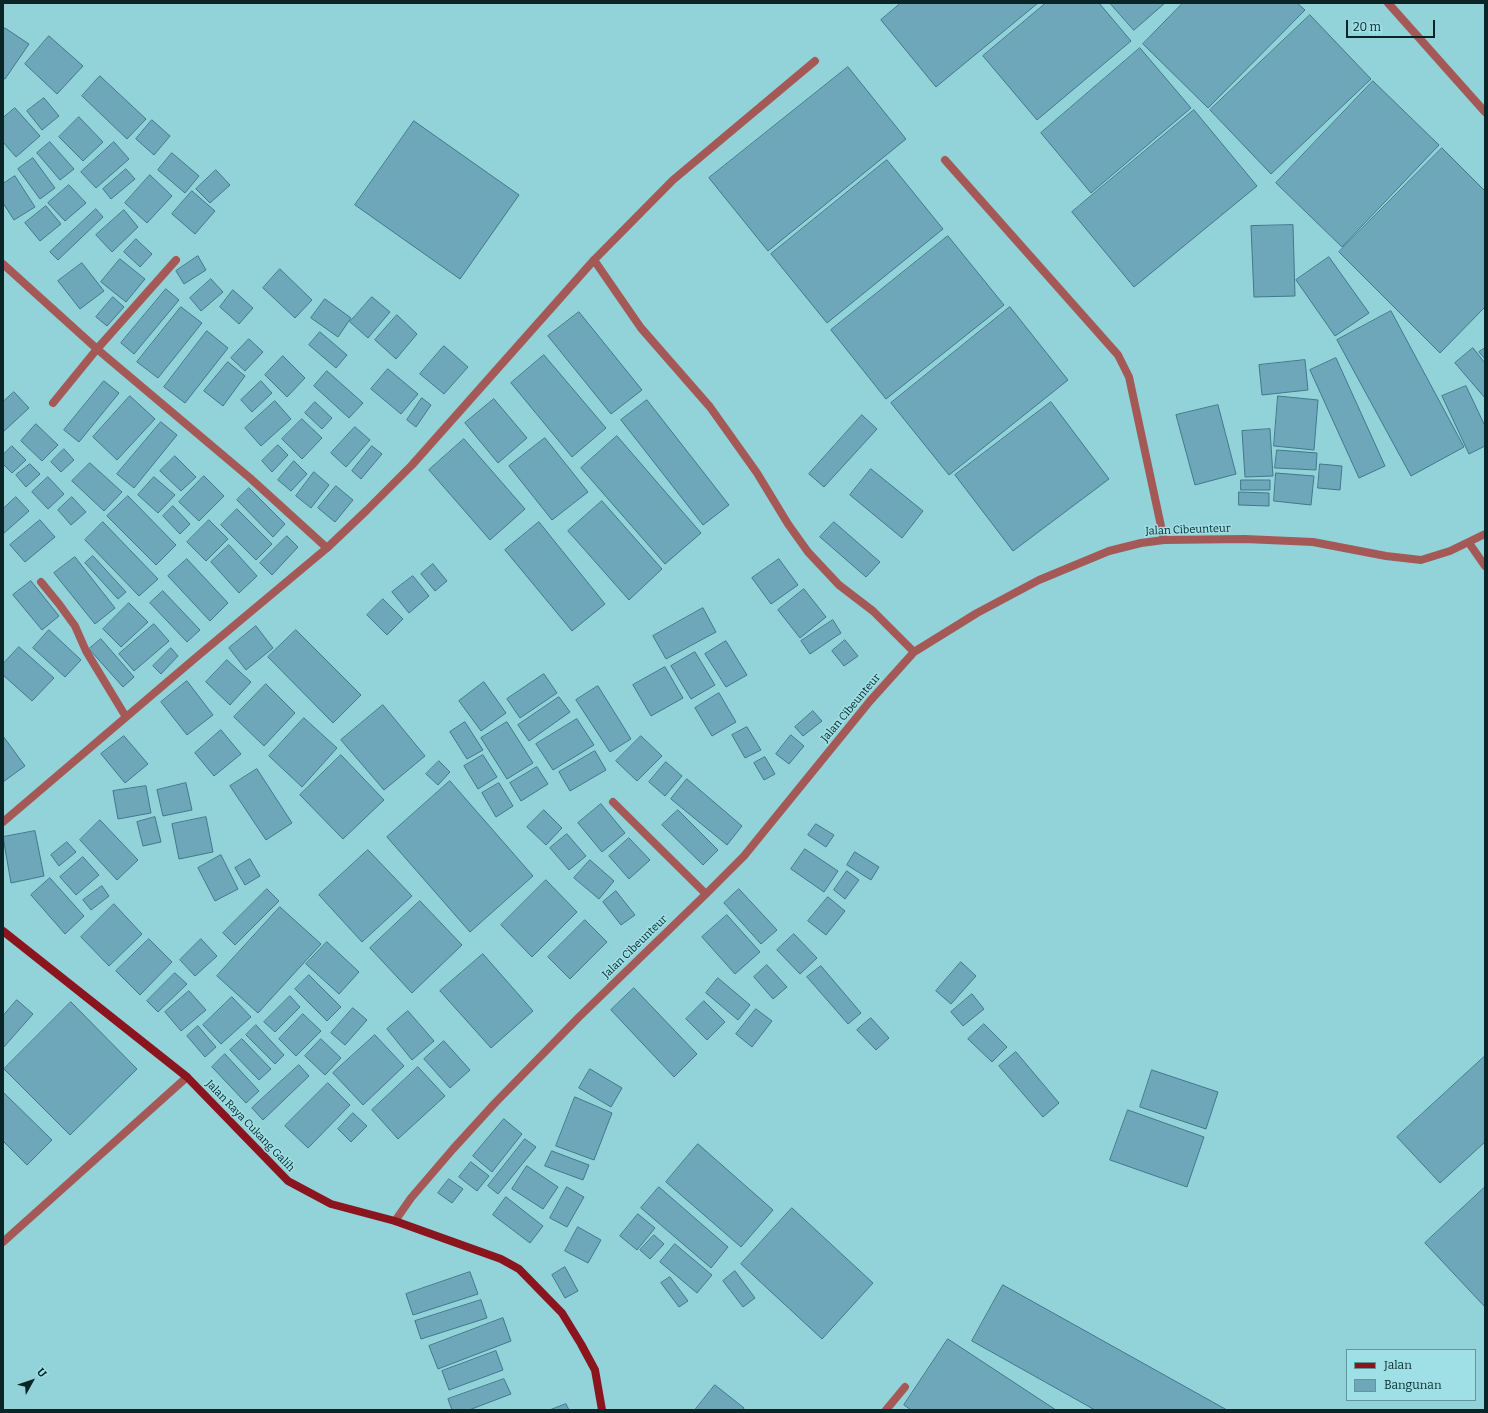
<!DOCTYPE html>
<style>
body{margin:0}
#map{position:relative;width:1488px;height:1413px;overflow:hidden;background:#92d3d9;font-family:Bitter,serif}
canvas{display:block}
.frame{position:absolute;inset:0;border:4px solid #092527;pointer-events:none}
.legend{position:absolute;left:1346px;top:1349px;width:130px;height:52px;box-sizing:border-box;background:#9fe0e6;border:1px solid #63959a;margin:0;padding:5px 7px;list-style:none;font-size:12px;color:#092527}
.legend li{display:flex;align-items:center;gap:8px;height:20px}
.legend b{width:20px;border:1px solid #63959a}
.north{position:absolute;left:12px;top:1361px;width:40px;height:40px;-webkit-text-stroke:3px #9fe0e6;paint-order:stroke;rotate:50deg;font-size:11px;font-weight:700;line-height:16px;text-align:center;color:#092527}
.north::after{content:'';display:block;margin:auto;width:14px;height:18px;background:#092527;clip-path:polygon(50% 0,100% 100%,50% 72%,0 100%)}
.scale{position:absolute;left:1346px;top:20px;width:89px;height:18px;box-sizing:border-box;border:2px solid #092527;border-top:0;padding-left:5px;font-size:12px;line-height:14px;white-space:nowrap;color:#092527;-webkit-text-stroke:3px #9fe0e6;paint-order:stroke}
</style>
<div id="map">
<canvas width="1488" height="1413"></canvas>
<div class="frame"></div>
<ul class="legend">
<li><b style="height:5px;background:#8b151f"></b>Jalan</li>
<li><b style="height:11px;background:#6ea6ba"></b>Bangunan</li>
</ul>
<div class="north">U</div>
<div class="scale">20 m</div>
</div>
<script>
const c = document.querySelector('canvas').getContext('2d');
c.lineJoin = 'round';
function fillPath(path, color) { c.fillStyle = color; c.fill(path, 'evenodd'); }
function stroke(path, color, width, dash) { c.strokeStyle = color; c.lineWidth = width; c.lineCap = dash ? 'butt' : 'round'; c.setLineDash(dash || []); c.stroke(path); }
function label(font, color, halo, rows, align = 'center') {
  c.font = font + ' Bitter,serif'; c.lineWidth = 3; c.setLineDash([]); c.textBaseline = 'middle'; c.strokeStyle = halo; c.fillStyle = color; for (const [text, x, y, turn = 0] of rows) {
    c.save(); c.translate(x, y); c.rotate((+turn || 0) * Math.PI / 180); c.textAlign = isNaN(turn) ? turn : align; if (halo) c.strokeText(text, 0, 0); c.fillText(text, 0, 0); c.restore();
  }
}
const building = new Path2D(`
 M 901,3 L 1038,3 L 936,87 L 881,20 Z
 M 1046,3 L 1099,3 L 1131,41 L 1037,120 L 983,56 Z
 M 1110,3 L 1165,3 L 1134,30 Z
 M 1183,3 L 1297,3 L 1305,10 L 1208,108 L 1143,44 Z
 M 1310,15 L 1371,79 L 1271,174 L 1210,110 Z
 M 5,28 L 29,44 L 5,79 L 3,78 L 3,31 Z
 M 49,36 L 83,66 L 57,94 L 25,64 Z
 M 1140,48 L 1191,108 L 1091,193 L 1041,133 Z
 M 848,67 L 906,139 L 768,251 L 709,178 Z
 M 100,76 L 146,119 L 127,139 L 82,96 Z
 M 1373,81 L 1439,145 L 1342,247 L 1276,183 Z
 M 44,98 L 59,116 L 42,130 L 27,111 Z
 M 15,108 L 40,136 L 16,157 L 3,142 L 3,118 Z
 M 1194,110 L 1257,186 L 1134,287 L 1072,212 Z
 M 79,117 L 103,142 L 83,161 L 59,137 Z
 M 152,120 L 170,136 L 154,155 L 136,139 Z
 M 414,121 L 519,195 L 460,279 L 355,205 Z
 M 50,142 L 74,169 L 60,180 L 37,153 Z
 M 114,142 L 129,159 L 96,188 L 81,172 Z
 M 1442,148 L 1485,191 L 1485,307 L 1440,353 L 1339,252 Z
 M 172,153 L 199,176 L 185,193 L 158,170 Z
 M 33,158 L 55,188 L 40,199 L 18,169 Z
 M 887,160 L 943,229 L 827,323 L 771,254 Z
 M 126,169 L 135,179 L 111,199 L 103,189 Z
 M 216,170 L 230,185 L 210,203 L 196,189 Z
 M 150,175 L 172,196 L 147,223 L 125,203 Z
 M 15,176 L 35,207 L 14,220 L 3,203 L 3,184 Z
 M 69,185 L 86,203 L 65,221 L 48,203 Z
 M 192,191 L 215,211 L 195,234 L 172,214 Z
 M 46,206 L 61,224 L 40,241 L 25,223 Z
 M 96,209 L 103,217 L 58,260 L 50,252 Z
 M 124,210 L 138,227 L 112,252 L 96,235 Z
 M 1293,225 L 1295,296 L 1254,297 L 1251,226 Z
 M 948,236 L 1004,305 L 886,399 L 831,330 Z
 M 136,239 L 152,254 L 140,267 L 124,252 Z
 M 198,256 L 206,270 L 184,284 L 176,271 Z
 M 1329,257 L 1369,313 L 1335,336 L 1296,280 Z
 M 120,259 L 145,279 L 126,302 L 101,282 Z
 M 82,263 L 104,291 L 80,309 L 58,281 Z
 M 280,269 L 312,300 L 295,318 L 263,288 Z
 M 211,279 L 223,292 L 201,311 L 190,298 Z
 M 166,289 L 179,300 L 134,354 L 121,343 Z
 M 233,290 L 253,308 L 239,324 L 220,307 Z
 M 113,297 L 124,307 L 107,326 L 96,317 Z
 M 372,297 L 390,312 L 368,338 L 350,322 Z
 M 325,299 L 351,318 L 338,337 L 311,318 Z
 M 181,307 L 202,323 L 158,378 L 137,362 Z
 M 1010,307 L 1068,380 L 949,475 L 891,403 Z
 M 1391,311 L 1464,447 L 1411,476 L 1337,340 Z
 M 579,312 L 642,390 L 611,414 L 548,336 Z
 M 397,315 L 417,334 L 396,359 L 375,340 Z
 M 207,331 L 228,348 L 185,403 L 164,387 Z
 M 320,332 L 347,355 L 336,368 L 309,345 Z
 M 249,339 L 263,352 L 245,371 L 231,358 Z
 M 444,346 L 468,367 L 444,394 L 420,374 Z
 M 1473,348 L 1485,363 L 1485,398 L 1455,363 Z
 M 1485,348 L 1485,359 L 1479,352 Z
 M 544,355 L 606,428 L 572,457 L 511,383 Z
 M 283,356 L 305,378 L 287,397 L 265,375 Z
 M 1336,358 L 1385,466 L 1359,478 L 1310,370 Z
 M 1305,360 L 1308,390 L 1262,395 L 1259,365 Z
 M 228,362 L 245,376 L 223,406 L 204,391 Z
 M 388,369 L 418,394 L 401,414 L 371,389 Z
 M 327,371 L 363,403 L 349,418 L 314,386 Z
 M 104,381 L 119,393 L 79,442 L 64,430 Z
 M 261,381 L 272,393 L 252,412 L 241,400 Z
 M 1466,386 L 1485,426 L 1485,446 L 1469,454 L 1442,396 Z
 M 14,392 L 29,408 L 3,432 L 3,402 Z
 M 130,396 L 155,419 L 117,460 L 93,437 Z
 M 1278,396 L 1318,400 L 1314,450 L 1274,446 Z
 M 422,398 L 431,405 L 416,427 L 407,420 Z
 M 494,399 L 527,438 L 498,463 L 465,423 Z
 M 647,400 L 729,505 L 703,525 L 621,420 Z
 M 275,401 L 291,419 L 261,446 L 245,428 Z
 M 315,402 L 332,418 L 322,429 L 305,413 Z
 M 1051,402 L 1109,479 L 1013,551 L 955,475 Z
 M 1218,405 L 1236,474 L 1195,485 L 1176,415 Z
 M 862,415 L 877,429 L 824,487 L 809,474 Z
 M 302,419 L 322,438 L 302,459 L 282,439 Z
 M 161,422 L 177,435 L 134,488 L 117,474 Z
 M 36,424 L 58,445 L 42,461 L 21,441 Z
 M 355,427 L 370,440 L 346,467 L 331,453 Z
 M 1270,429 L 1273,476 L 1245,477 L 1242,431 Z
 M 617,436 L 701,533 L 665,564 L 581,468 Z
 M 545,438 L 588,492 L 552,520 L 509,466 Z
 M 464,439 L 525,509 L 490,540 L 429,470 Z
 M 278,445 L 288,455 L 272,472 L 262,461 Z
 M 12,446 L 26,460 L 12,473 L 3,464 L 3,455 Z
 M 372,446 L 382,454 L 361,479 L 352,471 Z
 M 64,449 L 74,460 L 61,472 L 51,462 Z
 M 1277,450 L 1317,453 L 1316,470 L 1275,468 Z
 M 175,456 L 196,477 L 181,491 L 160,471 Z
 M 294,461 L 307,474 L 291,491 L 278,480 Z
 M 90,463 L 122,492 L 104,511 L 72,481 Z
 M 30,464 L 40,474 L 26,487 L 16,475 Z
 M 1320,464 L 1342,466 L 1340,490 L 1318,488 Z
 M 871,469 L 923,511 L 902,538 L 850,495 Z
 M 314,472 L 329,485 L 311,508 L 296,496 Z
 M 1276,473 L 1314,476 L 1311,505 L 1274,501 Z
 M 204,476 L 224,496 L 199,521 L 179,502 Z
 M 48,477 L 64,494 L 48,509 L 32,492 Z
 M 154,477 L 175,495 L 158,513 L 138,495 Z
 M 1241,480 L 1270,480 L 1270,490 L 1241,490 Z
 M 336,486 L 353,500 L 335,522 L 318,508 Z
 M 249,488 L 285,524 L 273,537 L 237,500 Z
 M 1239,492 L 1269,493 L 1269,506 L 1239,505 Z
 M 128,496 L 176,545 L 156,565 L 107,516 Z
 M 16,497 L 29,511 L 3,534 L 3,509 Z
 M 72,497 L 86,512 L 71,525 L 58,510 Z
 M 602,501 L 662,569 L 629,600 L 568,531 Z
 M 173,506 L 190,524 L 180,534 L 163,516 Z
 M 237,509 L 272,544 L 256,560 L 221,525 Z
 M 40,520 L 55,537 L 25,562 L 10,545 Z
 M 209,520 L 228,539 L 206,561 L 187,542 Z
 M 103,522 L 158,579 L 139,596 L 85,540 Z
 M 539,522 L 605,604 L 572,631 L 505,550 Z
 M 834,522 L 880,562 L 866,577 L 820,537 Z
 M 287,536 L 298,547 L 272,575 L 260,563 Z
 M 229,545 L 257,576 L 239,593 L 211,562 Z
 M 93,556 L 126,592 L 118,599 L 85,563 Z
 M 75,557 L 115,608 L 95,624 L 54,573 Z
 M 187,559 L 228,603 L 210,621 L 168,576 Z
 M 779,559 L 798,585 L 771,604 L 752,578 Z
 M 433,564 L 447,581 L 435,591 L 421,574 Z
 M 413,576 L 429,596 L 409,613 L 392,592 Z
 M 31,581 L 59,616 L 42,630 L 13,595 Z
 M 804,589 L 826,617 L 800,638 L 778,610 Z
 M 163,591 L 200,630 L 187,642 L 150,603 Z
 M 383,599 L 403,619 L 387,635 L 367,615 Z
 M 129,603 L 148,622 L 121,647 L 103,629 Z
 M 703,608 L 716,632 L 666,659 L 653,636 Z
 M 833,620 L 841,633 L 810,654 L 801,641 Z
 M 154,624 L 169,641 L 134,671 L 119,654 Z
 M 256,626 L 273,648 L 246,670 L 229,648 Z
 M 49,630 L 81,660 L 65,677 L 33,648 Z
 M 296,630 L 361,695 L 333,723 L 268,657 Z
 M 101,639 L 134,677 L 123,687 L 89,649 Z
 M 845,640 L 858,656 L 844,666 L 832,651 Z
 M 726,641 L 747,675 L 726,687 L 705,654 Z
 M 19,647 L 54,678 L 32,701 L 3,675 L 3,664 Z
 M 171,648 L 178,656 L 161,674 L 153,666 Z
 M 695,652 L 715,685 L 691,699 L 671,666 Z
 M 227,660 L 251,682 L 230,705 L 206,682 Z
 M 665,667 L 683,698 L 651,716 L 633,685 Z
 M 544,674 L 557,693 L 520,718 L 507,699 Z
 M 187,681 L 213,715 L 187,735 L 161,702 Z
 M 484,682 L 506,713 L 481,731 L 459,701 Z
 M 266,684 L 295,713 L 264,746 L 234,717 Z
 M 598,686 L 631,739 L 610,752 L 576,700 Z
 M 719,693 L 736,722 L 712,736 L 695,708 Z
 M 559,697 L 570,712 L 529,741 L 518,725 Z
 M 383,705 L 425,756 L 384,790 L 341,740 Z
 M 813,711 L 822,721 L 803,736 L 795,727 Z
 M 304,718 L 337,748 L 302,787 L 269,756 Z
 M 577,719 L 594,745 L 553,770 L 536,744 Z
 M 465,722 L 483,750 L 467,759 L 450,732 Z
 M 507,722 L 533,763 L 507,779 L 481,738 Z
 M 747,727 L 761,750 L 745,758 L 732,735 Z
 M 221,730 L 241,754 L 214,776 L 195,753 Z
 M 791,735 L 804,746 L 789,764 L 776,754 Z
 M 3,736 L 25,766 L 3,782 Z
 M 124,736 L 148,764 L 125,783 L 101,754 Z
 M 641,736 L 662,756 L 637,781 L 616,761 Z
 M 595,751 L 606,770 L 570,791 L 559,772 Z
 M 341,755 L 384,800 L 343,839 L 300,795 Z
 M 483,755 L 497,777 L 478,789 L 464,766 Z
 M 765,757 L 775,774 L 764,780 L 754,763 Z
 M 439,761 L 450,772 L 438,785 L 426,774 Z
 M 666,762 L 682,776 L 665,796 L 649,782 Z
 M 537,767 L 548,784 L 521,801 L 510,783 Z
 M 257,769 L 292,823 L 266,840 L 230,786 Z
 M 687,779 L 742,826 L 727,845 L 671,799 Z
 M 450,781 L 533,876 L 470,932 L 387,837 Z
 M 186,783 L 192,810 L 163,816 L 157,790 Z
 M 499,783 L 513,806 L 496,817 L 482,793 Z
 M 146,786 L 151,813 L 118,819 L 113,791 Z
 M 601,804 L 625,833 L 602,852 L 578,823 Z
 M 544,810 L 562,828 L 546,845 L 527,827 Z
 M 678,810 L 718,850 L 703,865 L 662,825 Z
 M 155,817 L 161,842 L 143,846 L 137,822 Z
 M 206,817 L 213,852 L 179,859 L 172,824 Z
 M 100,820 L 138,860 L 117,880 L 80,840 Z
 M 816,824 L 834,835 L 826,847 L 808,835 Z
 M 35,831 L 44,876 L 11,883 L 3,837 Z
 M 567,834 L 586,856 L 569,870 L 550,848 Z
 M 629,838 L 650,860 L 629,879 L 609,856 Z
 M 67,842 L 76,852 L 59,866 L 51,855 Z
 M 805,849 L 838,871 L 824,892 L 791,869 Z
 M 368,850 L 412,896 L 362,942 L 319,895 Z
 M 855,852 L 879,867 L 871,880 L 847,865 Z
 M 221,855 L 238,889 L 215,901 L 198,868 Z
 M 83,857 L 99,875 L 76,895 L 60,877 Z
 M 250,859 L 260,876 L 245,885 L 235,868 Z
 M 590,860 L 614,881 L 599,899 L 574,878 Z
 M 847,871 L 859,880 L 845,899 L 834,890 Z
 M 50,878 L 84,916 L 65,934 L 31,895 Z
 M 546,880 L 577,912 L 532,957 L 501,925 Z
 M 102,886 L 109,896 L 91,910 L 83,900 Z
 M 267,889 L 279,901 L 235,945 L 223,933 Z
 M 739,889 L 777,930 L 761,944 L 724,903 Z
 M 616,891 L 635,915 L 621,925 L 603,902 Z
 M 828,897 L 845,911 L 826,935 L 808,921 Z
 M 420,901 L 462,945 L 412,993 L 370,948 Z
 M 114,904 L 142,934 L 109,966 L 81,937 Z
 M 280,907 L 321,944 L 258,1013 L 217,976 Z
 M 727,915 L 760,952 L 735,974 L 702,937 Z
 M 585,920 L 607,942 L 570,979 L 548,957 Z
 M 794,934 L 817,958 L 800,974 L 777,950 Z
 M 149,939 L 172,962 L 140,995 L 116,971 Z
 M 201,939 L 217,956 L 195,976 L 180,960 Z
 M 327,942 L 359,972 L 339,994 L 306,964 Z
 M 483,954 L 533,1011 L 491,1048 L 440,991 Z
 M 961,962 L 976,976 L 951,1004 L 936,991 Z
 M 767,965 L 787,987 L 773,999 L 754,977 Z
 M 821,966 L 861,1013 L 848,1024 L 807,977 Z
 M 175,973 L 187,984 L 158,1012 L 147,1001 Z
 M 309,975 L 341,1007 L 327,1021 L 295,989 Z
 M 718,978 L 750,1005 L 738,1020 L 706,993 Z
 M 634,988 L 697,1054 L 674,1077 L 611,1010 Z
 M 189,991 L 206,1010 L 181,1031 L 165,1012 Z
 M 972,994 L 984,1009 L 963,1026 L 951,1012 Z
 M 290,996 L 300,1007 L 275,1032 L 264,1022 Z
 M 232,997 L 251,1017 L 221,1044 L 203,1025 Z
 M 17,1000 L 33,1014 L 3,1048 L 3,1016 Z
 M 704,1001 L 725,1022 L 707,1040 L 686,1019 Z
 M 71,1002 L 137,1069 L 70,1135 L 4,1069 Z
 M 353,1008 L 367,1020 L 345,1045 L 331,1033 Z
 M 756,1009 L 772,1021 L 752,1047 L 736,1034 Z
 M 408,1011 L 434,1041 L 412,1060 L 387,1029 Z
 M 303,1014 L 321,1031 L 296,1056 L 279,1039 Z
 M 871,1018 L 889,1038 L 876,1050 L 857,1030 Z
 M 984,1024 L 1007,1047 L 992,1062 L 968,1039 Z
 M 256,1025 L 284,1055 L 275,1064 L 246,1035 Z
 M 198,1026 L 216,1047 L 205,1057 L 187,1036 Z
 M 375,1035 L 404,1066 L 363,1105 L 333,1073 Z
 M 242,1039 L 271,1069 L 259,1080 L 230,1050 Z
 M 321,1039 L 341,1058 L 325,1075 L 305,1056 Z
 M 444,1041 L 470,1070 L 450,1088 L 424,1059 Z
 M 1016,1052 L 1059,1103 L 1043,1117 L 999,1066 Z
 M 225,1054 L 259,1091 L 246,1103 L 212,1067 Z
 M 1485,1056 L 1485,1142 L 1440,1183 L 1397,1137 Z
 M 299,1065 L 309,1076 L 263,1120 L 252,1108 Z
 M 418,1067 L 445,1096 L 398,1139 L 372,1110 Z
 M 590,1069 L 622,1088 L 611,1107 L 579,1088 Z
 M 1152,1070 L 1218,1092 L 1206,1129 L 1140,1107 Z
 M 328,1083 L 350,1105 L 308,1148 L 285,1126 Z
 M 3,1092 L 52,1140 L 27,1165 L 3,1141 Z
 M 575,1097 L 612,1113 L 594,1160 L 556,1146 Z
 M 1128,1110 L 1204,1137 L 1187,1187 L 1110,1160 Z
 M 353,1113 L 367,1126 L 351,1142 L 338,1129 Z
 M 504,1119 L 522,1134 L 492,1172 L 473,1156 Z
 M 525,1139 L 536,1147 L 498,1194 L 488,1186 Z
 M 698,1144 L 773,1210 L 741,1247 L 666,1182 Z
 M 552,1151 L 589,1165 L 583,1180 L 545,1166 Z
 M 471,1162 L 489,1176 L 477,1191 L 459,1177 Z
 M 527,1166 L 558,1187 L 543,1209 L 512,1189 Z
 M 449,1179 L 463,1189 L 452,1203 L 438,1193 Z
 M 567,1187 L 584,1197 L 567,1227 L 550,1218 Z
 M 659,1187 L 728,1247 L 711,1268 L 641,1208 Z
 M 1485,1187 L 1485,1307 L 1425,1243 Z
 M 506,1197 L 543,1226 L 530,1243 L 493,1215 Z
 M 792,1208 L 873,1283 L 822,1339 L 741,1264 Z
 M 638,1214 L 655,1228 L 637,1250 L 620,1236 Z
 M 578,1227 L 601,1240 L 588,1263 L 565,1251 Z
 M 654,1235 L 664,1244 L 650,1259 L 640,1250 Z
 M 675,1244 L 712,1275 L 697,1293 L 660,1262 Z
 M 565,1267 L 578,1291 L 565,1298 L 552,1275 Z
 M 735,1271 L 755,1298 L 743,1307 L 723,1281 Z
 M 470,1272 L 478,1294 L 413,1315 L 406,1294 Z
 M 670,1277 L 688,1301 L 679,1307 L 661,1283 Z
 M 1003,1285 L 1227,1410 L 1095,1410 L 972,1341 Z
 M 481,1300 L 487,1318 L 421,1339 L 415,1321 Z
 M 503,1318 L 511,1341 L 438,1369 L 429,1346 Z
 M 948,1339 L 1056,1410 L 911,1410 L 904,1405 Z
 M 496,1351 L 503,1370 L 449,1390 L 442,1371 Z
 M 504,1379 L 511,1394 L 469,1410 L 452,1410 L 448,1399 Z
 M 715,1385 L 744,1408 L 743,1410 L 695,1410 Z
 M 566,1404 L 569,1410 L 550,1410 Z`);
const service = new Path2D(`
 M 1388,3 L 1485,112
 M 945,160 L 1118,355 L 1129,377 L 1164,540
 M 594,260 L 673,180 L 815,61
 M 1469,543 L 1485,566
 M 886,1410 L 905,1387`);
const minor = new Path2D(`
 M 3,264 L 97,349 L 250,478 L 327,548
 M 53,403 L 97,349 L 176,260
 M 41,582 L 59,604 L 75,626 L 86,651 L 126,717
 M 613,802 L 706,894
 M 3,822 L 193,660 L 327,548 L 367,510 L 412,465 L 594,260 L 641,328 L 710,407 L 757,473 L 788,524 L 808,552 L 839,585 L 873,611 L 914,652
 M 395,1221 L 411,1198 L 453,1149 L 495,1103 L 579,1017 L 706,894 L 744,856 L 870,701 L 914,652 L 977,613 L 1039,580 L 1109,551 L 1141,543 L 1164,540 L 1245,539 L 1313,542 L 1386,556 L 1421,560 L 1450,551 L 1485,534
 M 3,1242 L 187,1077`);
const secondary = new Path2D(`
 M 3,931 L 187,1077 L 288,1181 L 331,1204 L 395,1221 L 501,1259 L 519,1269 L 562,1313 L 581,1344 L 595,1370 L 602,1410`);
const streetNames = [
 ["Jalan Cibeunteur",1188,530,-2],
 ["Jalan Cibeunteur",851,708,-50],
 ["Jalan Cibeunteur",635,947,-44],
 ["Jalan Raya Cukang Galih",250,1126,46]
];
fillPath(building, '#6ea6ba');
stroke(building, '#41788b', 1);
stroke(service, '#a55956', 8);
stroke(minor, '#a55956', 8);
stroke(secondary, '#8b151f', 8);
label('11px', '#092527', '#9fe0e6', streetNames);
</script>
